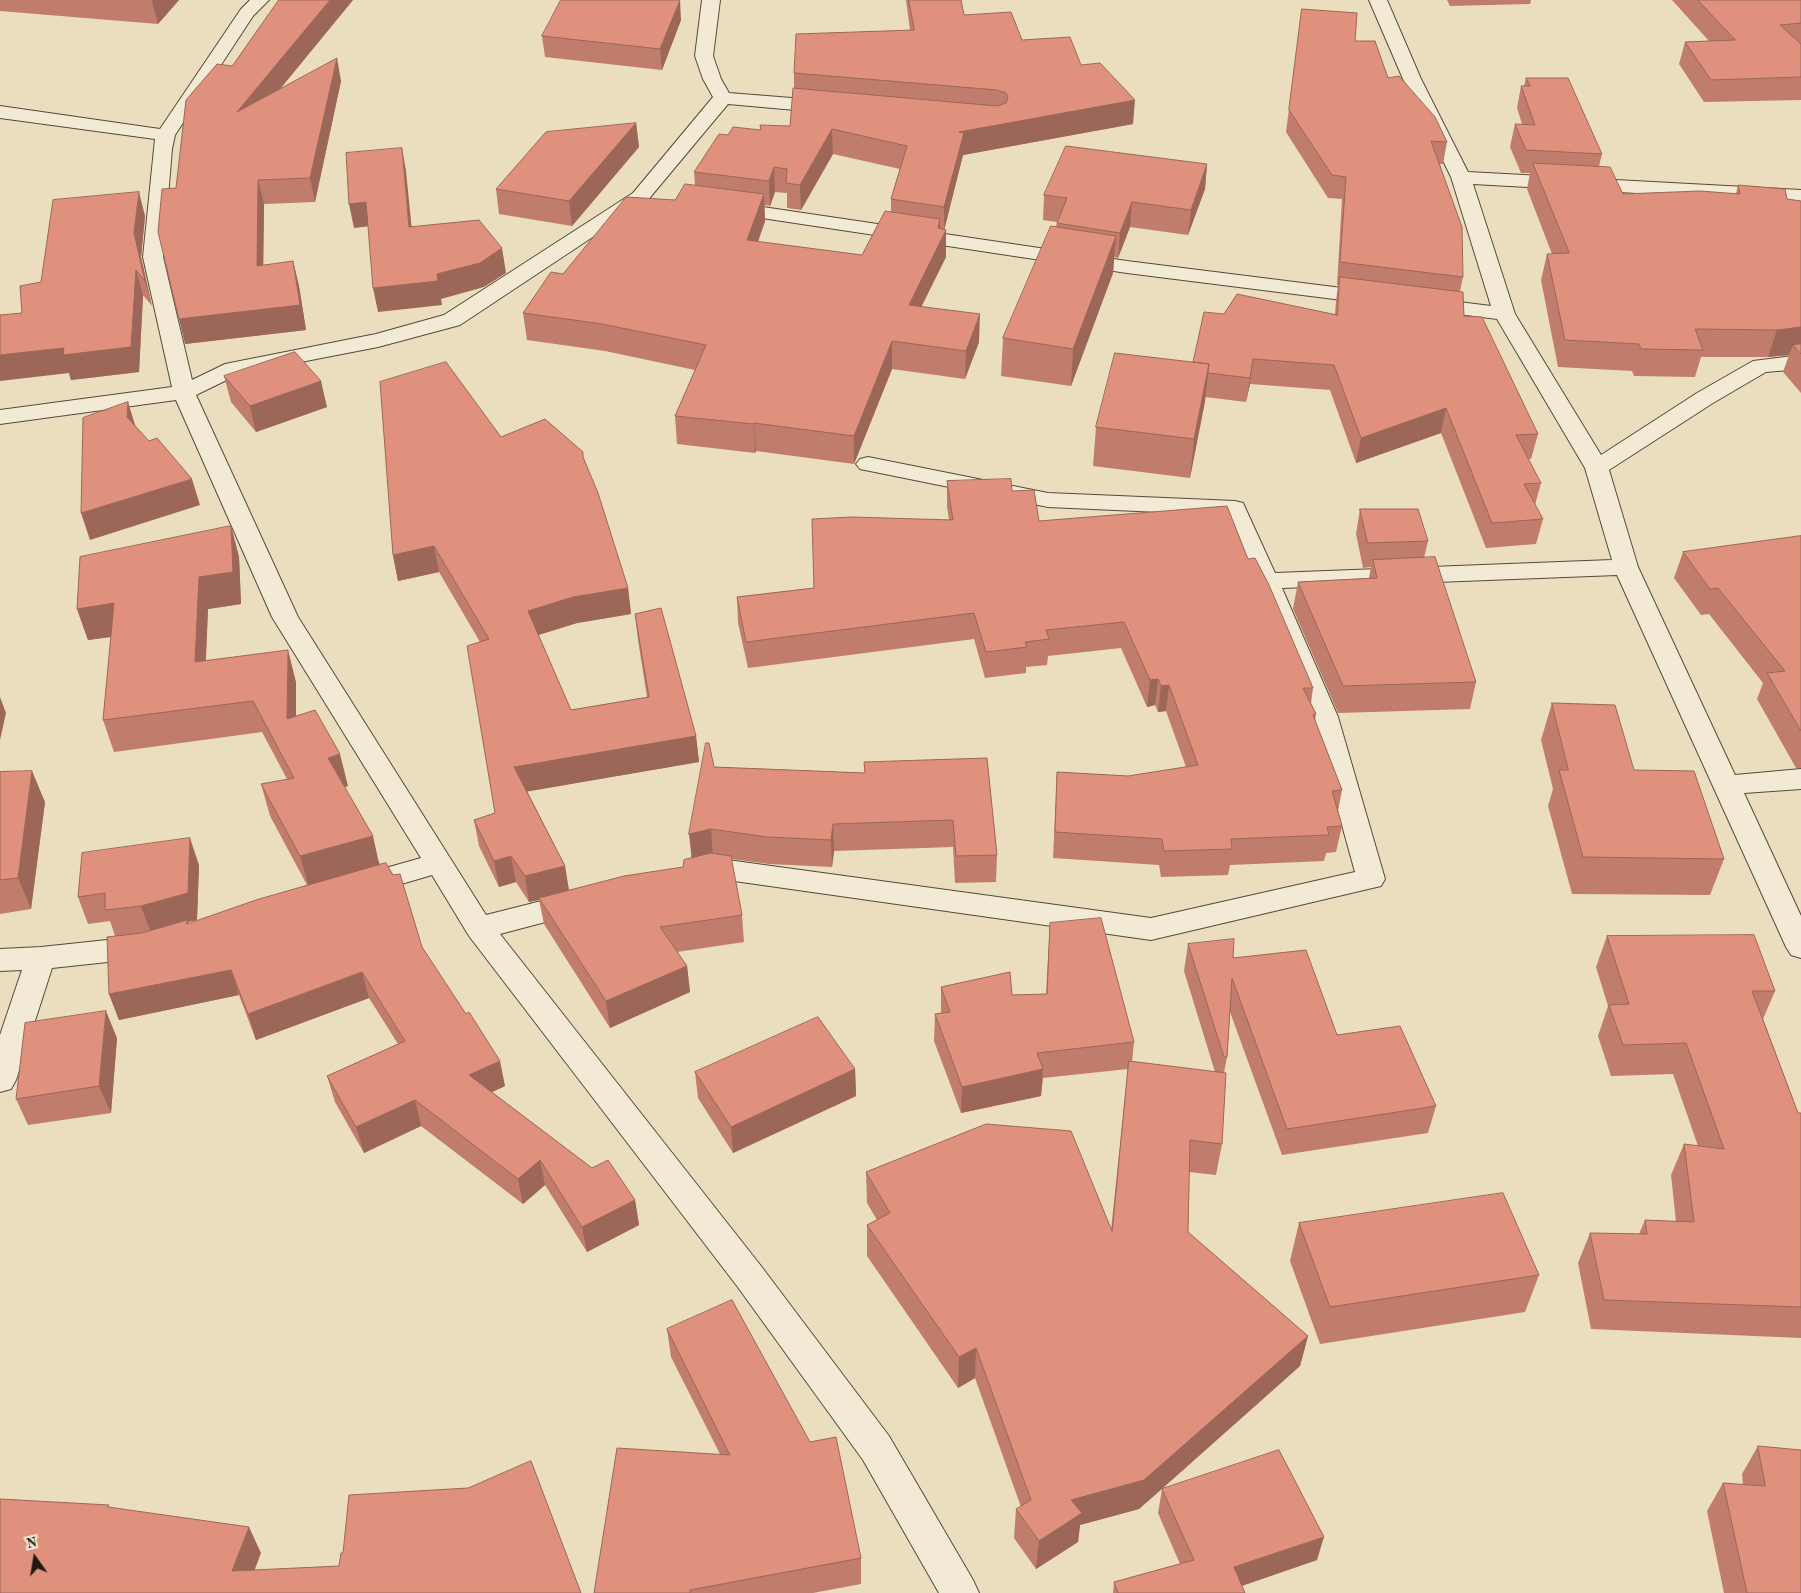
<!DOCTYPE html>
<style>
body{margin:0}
#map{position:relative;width:1801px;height:1593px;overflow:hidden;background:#ebdebe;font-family:"Old Standard TT",serif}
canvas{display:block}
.north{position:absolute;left:10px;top:1533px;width:50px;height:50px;-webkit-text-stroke:4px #f2ead5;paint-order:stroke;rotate:347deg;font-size:14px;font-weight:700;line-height:20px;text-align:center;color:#211810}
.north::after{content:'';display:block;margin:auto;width:18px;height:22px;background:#211810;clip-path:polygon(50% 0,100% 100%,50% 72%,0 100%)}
</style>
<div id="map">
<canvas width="1801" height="1593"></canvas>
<div class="north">N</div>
</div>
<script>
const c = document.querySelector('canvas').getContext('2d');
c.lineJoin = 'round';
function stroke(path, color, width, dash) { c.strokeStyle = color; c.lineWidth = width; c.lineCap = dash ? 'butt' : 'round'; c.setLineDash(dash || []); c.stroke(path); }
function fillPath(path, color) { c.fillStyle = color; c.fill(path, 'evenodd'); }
const minor = new Path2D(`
 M 250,0 L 269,0 L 253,16 L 175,135 L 172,149 L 163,257 L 192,380 L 225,364 L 376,334 L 444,315 L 633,193 L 713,97 L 703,79 L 695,56 L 702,0 L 720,0 L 713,56 L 721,79 L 729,93 L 829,101 L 836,103 L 838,107 L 836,111 L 829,113 L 728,104 L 647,201 L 460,325 L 378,347 L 239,374 L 196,395 L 298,617 L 486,915 L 577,892 L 587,895 L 591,903 L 587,911 L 500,934 L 761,1266 L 889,1436 L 973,1580 L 979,1593 L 939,1593 L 863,1460 L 737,1286 L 469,936 L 432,875 L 364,895 L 354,891 L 350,884 L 354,877 L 421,858 L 272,617 L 176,400 L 0,424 L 0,410 L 172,387 L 143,257 L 155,139 L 0,118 L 0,106 L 160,129 L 241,9 Z
 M 1369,0 L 1387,0 L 1421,79 L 1468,172 L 1801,190 L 1801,202 L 1473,184 L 1515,314 L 1601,455 L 1697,393 L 1753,361 L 1801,355 L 1801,369 L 1766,372 L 1713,403 L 1609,470 L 1638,567 L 1735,775 L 1801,769 L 1801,789 L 1744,793 L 1801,916 L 1801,958 L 1791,955 L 1786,947 L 1617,575 L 1282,588 L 1338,717 L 1385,879 L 1381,886 L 1151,940 L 713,878 L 696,882 L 686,879 L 682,872 L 686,865 L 713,858 L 1151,918 L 1355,872 L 1312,717 L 1226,515 L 1048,507 L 860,469 L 856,464 L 860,459 L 868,457 L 1048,493 L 1235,501 L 1243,503 L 1275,573 L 1612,560 L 1585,468 L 1497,319 L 1427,310 L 1419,309 L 1416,304 L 1419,299 L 1427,298 L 1491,306 L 1451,177 L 1403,79 Z
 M 729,202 L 1127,261 L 1374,292 L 1381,294 L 1385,298 L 1381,302 L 1374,304 L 1127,273 L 722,212 L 719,208 L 722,204 Z
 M 145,936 L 155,939 L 160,947 L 155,955 L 145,958 L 52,968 L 16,1080 L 11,1089 L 0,1092 L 0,1035 L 22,970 L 0,971 L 0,949 L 41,947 Z`);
const wall = new Path2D(`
 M 0,0 L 179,0 L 158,24 L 0,11 Z
 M 353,0 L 281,88 L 341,81 L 315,202 L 264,204 L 263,266 L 293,261 L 299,286 L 306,330 L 185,344 L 176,188 L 232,66 Z
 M 906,0 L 961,0 L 964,15 L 1081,65 L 1133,124 L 963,155 L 944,229 L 946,230 L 946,257 L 921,306 L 979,342 L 965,379 L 892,369 L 854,464 L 756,451 L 755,453 L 677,444 L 675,416 L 695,370 L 605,351 L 527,340 L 523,313 L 563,274 L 675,200 L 695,185 L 694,172 L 761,130 L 790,126 L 794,88 L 794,73 L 910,30 ZM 833,154 L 900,169 L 891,199 L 891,212 L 862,255 L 758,242 L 765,221 L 764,205 L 770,206 L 775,192 L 787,193 L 787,208 L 801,210 Z
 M 1447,0 L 1531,0 L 1530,4 L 1450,6 Z
 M 1672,0 L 1801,0 L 1801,100 L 1704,102 L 1679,64 L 1685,42 L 1709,41 Z
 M 1302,9 L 1355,41 L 1447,142 L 1443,164 L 1440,164 L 1463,277 L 1460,291 L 1464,316 L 1538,434 L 1531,459 L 1528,459 L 1541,483 L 1535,505 L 1543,519 L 1536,544 L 1486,548 L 1441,433 L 1356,463 L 1330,390 L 1250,384 L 1246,402 L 1205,397 L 1190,478 L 1093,466 L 1096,427 L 1193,362 L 1224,314 L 1335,314 L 1336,301 L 1338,285 L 1337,285 L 1342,199 L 1328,198 L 1286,132 Z
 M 681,20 L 662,70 L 545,57 L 542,36 Z
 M 1526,78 L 1602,154 L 1599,166 L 1623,194 L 1736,194 L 1738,185 L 1787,199 L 1801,201 L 1801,393 L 1783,372 L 1789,355 L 1768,357 L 1701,357 L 1695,377 L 1634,376 L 1632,371 L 1558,367 L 1541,280 L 1547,254 L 1552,254 L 1527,189 L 1530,173 L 1521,173 L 1510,147 L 1515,124 L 1522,124 L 1517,108 L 1521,86 L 1524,86 Z
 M 636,123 L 639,147 L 572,226 L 499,214 L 496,189 Z
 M 1207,164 L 1205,189 L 1188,235 L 1130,227 L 1118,258 L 1114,257 L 1113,273 L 1071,386 L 1001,376 L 1003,338 L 1056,227 L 1057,222 L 1043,220 L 1044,195 Z
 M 145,216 L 141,257 L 152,306 L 143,295 L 139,372 L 71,380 L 69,373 L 22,313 L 41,282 Z
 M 224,376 L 327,407 L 256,432 L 231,402 Z
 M 501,437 L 584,459 L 628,588 L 631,614 L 577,623 L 538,635 L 571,710 L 647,697 L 638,640 L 635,614 L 696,736 L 699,762 L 527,791 L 565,866 L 569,890 L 683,867 L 691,858 L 714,767 L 865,773 L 987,758 L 997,855 L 996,882 L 955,883 L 953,847 L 834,851 L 832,867 L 769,864 L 731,859 L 742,915 L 744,942 L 677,952 L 687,966 L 690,992 L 610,1028 L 544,924 L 539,900 L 529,902 L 516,882 L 499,887 L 479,846 L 474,820 L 495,813 L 480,642 L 439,572 L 398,581 L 393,555 Z
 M 947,481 L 1012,491 L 1039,521 L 1248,559 L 1313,688 L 1311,703 L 1316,714 L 1315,721 L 1342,790 L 1338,811 L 1342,826 L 1336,852 L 1326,853 L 1324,861 L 1230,865 L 1228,875 L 1161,877 L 1159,865 L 1053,858 L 1057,772 L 1128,776 L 1186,767 L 1166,711 L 1158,712 L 1155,705 L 1147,707 L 1121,648 L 1048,656 L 1047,665 L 1026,667 L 1026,673 L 985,678 L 974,639 L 748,668 L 738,623 L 737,597 L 814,588 L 949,520 L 947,507 Z
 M 1360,509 L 1428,541 L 1424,558 L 1476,682 L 1470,709 L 1338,713 L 1293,609 L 1298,582 L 1369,578 L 1371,567 L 1363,568 L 1356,534 Z
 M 231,526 L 239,557 L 241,604 L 208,609 L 206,660 L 296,682 L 296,716 L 348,786 L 344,787 L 380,864 L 422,947 L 505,1086 L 492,1092 L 592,1168 L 635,1200 L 639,1225 L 587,1252 L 545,1185 L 523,1204 L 421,1126 L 364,1153 L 335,1102 L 327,1076 L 398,1044 L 369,998 L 256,1040 L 239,995 L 119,1020 L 109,994 L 115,936 L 110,921 L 88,924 L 78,897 L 199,865 L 197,920 L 188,922 L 189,924 L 307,885 L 270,816 L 261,784 L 287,779 L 262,732 L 114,752 L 103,720 L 111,637 L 88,640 L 77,609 Z
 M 1801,536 L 1801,768 L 1796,768 L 1757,699 L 1763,683 L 1709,614 L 1701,615 L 1674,578 L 1683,552 Z
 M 1552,703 L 1634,770 L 1724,859 L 1710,895 L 1572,894 L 1548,806 L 1553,789 L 1541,740 Z
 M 0,772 L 45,802 L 31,909 L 0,914 Z
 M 1050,923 L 1134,1042 L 1132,1062 L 1215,1072 L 1184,971 L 1188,944 L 1233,958 L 1436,1106 L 1428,1133 L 1282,1155 L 1230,1012 L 1227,1057 L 1224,1073 L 1222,1144 L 1216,1175 L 1189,1172 L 1188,1232 L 1308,1336 L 1300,1366 L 1163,1488 L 1317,1560 L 1242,1586 L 1245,1593 L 1113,1593 L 1114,1582 L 1180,1564 L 1158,1513 L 1162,1489 L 1139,1509 L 1080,1525 L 1078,1542 L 1036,1569 L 1014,1538 L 1016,1509 L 1021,1507 L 975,1378 L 958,1388 L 867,1256 L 867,1225 L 877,1220 L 867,1203 L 866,1172 L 1111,1230 L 1128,1069 L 1043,1078 L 1041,1096 L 961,1113 L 934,1041 L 935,1014 L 941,1013 L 941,987 L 1012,995 L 1046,994 Z
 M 1607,936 L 1775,991 L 1763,1019 L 1798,1113 L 1801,1113 L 1801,1338 L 1591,1329 L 1578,1263 L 1590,1233 L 1639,1234 L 1645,1220 L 1676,1222 L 1671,1175 L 1684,1144 L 1698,1146 L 1673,1074 L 1611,1076 L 1598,1036 L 1608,1006 L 1596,967 Z
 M 117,1038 L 111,1113 L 28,1125 L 16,1099 Z
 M 855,1069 L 856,1096 L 733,1153 L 698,1098 L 695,1072 Z
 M 1299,1223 L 1539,1275 L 1525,1312 L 1320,1344 L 1290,1261 Z
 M 667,1329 L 861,1558 L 861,1584 L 813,1593 L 594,1593 L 720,1454 L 671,1357 Z
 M 1758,1446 L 1801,1593 L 1724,1593 L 1707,1511 L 1723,1483 L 1743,1485 L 1742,1474 Z`);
const shadedWall = new Path2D(`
 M 153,0 L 179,0 L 158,24 L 152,1 Z
 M 330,0 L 353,0 L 242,135 L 237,112 Z
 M 680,0 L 681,20 L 662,70 L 660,49 Z
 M 337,58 L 341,81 L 315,202 L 310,178 Z
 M 1135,100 L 1133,124 L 963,155 L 944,231 L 944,207 L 959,132 Z
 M 636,123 L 639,147 L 572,226 L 569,201 Z
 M 832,129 L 833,154 L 801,210 L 800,185 Z
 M 402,148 L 406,171 L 414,251 L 409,227 Z
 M 1207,164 L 1205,189 L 1188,235 L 1191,210 Z
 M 774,167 L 775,192 L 770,206 L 769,181 Z
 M 258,180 L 264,204 L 263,291 L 257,266 Z
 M 139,192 L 145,216 L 141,257 L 152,306 L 145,281 L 134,233 Z
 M 764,194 L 765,221 L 749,267 L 747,240 Z
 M 366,202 L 371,226 L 354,228 L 349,204 Z
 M 1132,202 L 1130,227 L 1118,258 L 1120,233 Z
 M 940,219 L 940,242 L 946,230 L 946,257 L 909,332 L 909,305 L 938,228 Z
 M 1116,236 L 1113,273 L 1071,386 L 1073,349 Z
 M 502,248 L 506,273 L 484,287 L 441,299 L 442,305 L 378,312 L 373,288 L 437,274 Z
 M 293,261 L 299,286 L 306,330 L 185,344 L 179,319 Z
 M 136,270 L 143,295 L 139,372 L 71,380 L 69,373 L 0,381 L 0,355 Z
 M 980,314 L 979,342 L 965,379 L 966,351 Z
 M 1801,327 L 1801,353 L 1793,345 L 1789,355 L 1768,357 L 1777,330 Z
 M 892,341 L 892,369 L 854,464 L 854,436 Z
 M 1253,359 L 1250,384 L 1246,402 L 1250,378 Z
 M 1209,364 L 1205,402 L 1190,478 L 1194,439 Z
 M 321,381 L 327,407 L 256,432 L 250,406 Z
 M 128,402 L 136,428 L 127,417 Z
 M 1446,408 L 1441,433 L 1356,463 L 1361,438 Z
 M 754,423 L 756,451 L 755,453 L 754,424 Z
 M 192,479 L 200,505 L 90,540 L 81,513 Z
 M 231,526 L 239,557 L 241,604 L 208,609 L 204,693 L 195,662 L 199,577 Z
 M 434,546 L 439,572 L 398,581 L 393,555 Z
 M 628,588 L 631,614 L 577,623 L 532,637 L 528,611 L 573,597 Z
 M 114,603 L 125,635 L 88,640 L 77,609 Z
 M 288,650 L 296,682 L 296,751 L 287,719 Z
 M 1158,679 L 1155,705 L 1147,707 L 1150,680 Z
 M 1169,685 L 1166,711 L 1158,712 L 1161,686 Z
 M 0,697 L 6,713 L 0,740 Z
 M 696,736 L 699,762 L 519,793 L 514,767 Z
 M 340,754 L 348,786 L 336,790 L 328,758 Z
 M 32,771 L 45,802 L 31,909 L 18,878 Z
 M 833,824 L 834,851 L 832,867 L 831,840 Z
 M 711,829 L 713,856 L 692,861 L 689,834 Z
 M 373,836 L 380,868 L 309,888 L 300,856 Z
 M 190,838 L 199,865 L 197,920 L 188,922 L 196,946 L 196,950 L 151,933 L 141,906 Z
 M 511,856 L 516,882 L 499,887 L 494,861 Z
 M 565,866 L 569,892 L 539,898 L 539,900 L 529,902 L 525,876 Z
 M 687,966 L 690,992 L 610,1028 L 606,1001 Z
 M 231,970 L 239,995 L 119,1020 L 109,994 Z
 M 362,972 L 369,998 L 256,1040 L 248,1014 Z
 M 106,1011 L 117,1038 L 111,1113 L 99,1086 Z
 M 500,1061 L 505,1086 L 475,1100 L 469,1075 Z
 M 855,1069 L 856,1096 L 733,1153 L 731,1127 Z
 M 1043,1069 L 1041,1096 L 961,1113 L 962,1087 Z
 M 415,1100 L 421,1126 L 364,1153 L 356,1127 Z
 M 540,1160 L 545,1185 L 523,1204 L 518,1179 Z
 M 635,1200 L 639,1225 L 587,1252 L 582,1227 Z
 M 1308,1336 L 1300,1366 L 1139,1509 L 1080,1525 L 1078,1542 L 1036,1569 L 1039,1541 L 1071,1500 Z
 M 976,1348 L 975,1378 L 958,1388 L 959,1357 Z
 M 249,1527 L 261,1553 L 246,1593 L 232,1571 Z
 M 1324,1537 L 1317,1560 L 1229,1590 L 1234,1567 Z`);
const building = new Path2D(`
 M 279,0 L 330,0 L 237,112 L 337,58 L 310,178 L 258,180 L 257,266 L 293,261 L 300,305 L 179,319 L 158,232 L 162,189 L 176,188 L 186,100 L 217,64 L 232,66 Z
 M 561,0 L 680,0 L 660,49 L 542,36 Z
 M 909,0 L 961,0 L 964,15 L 1011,12 L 1022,40 L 1070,37 L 1081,65 L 1100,63 L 1135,100 L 959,132 L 964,133 L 944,207 L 891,199 L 907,146 L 832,129 L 800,185 L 786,183 L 787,169 L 774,167 L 769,181 L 694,172 L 719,134 L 728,135 L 733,127 L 761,130 L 760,125 L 790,126 L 793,88 L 997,106 L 1006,103 L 1008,97 L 1006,93 L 997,90 L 794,73 L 796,34 L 914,30 Z
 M 1698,0 L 1801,0 L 1801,23 L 1780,25 L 1801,44 L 1801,77 L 1711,80 L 1685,42 L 1735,40 Z
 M 1302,9 L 1357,13 L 1355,41 L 1375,41 L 1388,78 L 1399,76 L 1435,117 L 1447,142 L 1431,141 L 1462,227 L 1463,277 L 1340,262 L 1346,177 L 1332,175 L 1289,110 Z
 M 1526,78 L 1568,78 L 1602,154 L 1526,150 L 1515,124 L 1535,125 L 1521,86 L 1530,86 Z
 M 636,123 L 569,201 L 496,189 L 546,132 Z
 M 1066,146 L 1207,164 L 1191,210 L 1132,202 L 1120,233 L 1057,223 L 1067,198 L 1044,195 Z
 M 402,148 L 409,227 L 479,220 L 502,248 L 480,263 L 437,274 L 438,281 L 373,288 L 366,202 L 349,204 L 346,153 Z
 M 1533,163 L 1610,167 L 1623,194 L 1700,191 L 1740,194 L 1738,185 L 1785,189 L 1787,199 L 1801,201 L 1801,327 L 1777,330 L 1695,329 L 1703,350 L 1641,349 L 1639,344 L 1565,340 L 1547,254 L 1569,253 Z
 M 685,184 L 764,194 L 747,240 L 862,255 L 885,211 L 940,219 L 938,228 L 946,230 L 909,305 L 980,314 L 966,351 L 892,341 L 854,436 L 754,423 L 754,424 L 675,416 L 706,345 L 602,324 L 523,313 L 551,272 L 563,274 L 626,197 L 675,200 Z
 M 139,192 L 134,233 L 145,281 L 136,270 L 131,347 L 63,355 L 64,348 L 0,355 L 0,315 L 22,313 L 20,286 L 41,282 L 53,200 Z
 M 1051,226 L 1116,236 L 1073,349 L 1003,338 Z
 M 1340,277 L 1463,292 L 1464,316 L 1482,317 L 1538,434 L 1516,435 L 1541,483 L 1524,484 L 1543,519 L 1492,523 L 1446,408 L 1361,438 L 1334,365 L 1253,359 L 1250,378 L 1208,373 L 1209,364 L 1193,362 L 1204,312 L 1224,314 L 1237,294 L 1337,315 Z
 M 1801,344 L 1801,354 L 1793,345 Z
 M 295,352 L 321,381 L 250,406 L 224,376 Z
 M 1115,353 L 1209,364 L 1194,439 L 1096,427 Z
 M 446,362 L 501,437 L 545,419 L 583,452 L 583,457 L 598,493 L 628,588 L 573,597 L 528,611 L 571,710 L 649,697 L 635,614 L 661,608 L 696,736 L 514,767 L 565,866 L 525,876 L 511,856 L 494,861 L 474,820 L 495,813 L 467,646 L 489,639 L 434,546 L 393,555 L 380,382 Z
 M 128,402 L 127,417 L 149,441 L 157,438 L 192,479 L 81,513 L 83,418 Z
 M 1011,479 L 1012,491 L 1034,490 L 1039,521 L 1227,506 L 1248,559 L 1255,558 L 1269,585 L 1313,688 L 1303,688 L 1316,714 L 1313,715 L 1342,790 L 1332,791 L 1342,826 L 1327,827 L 1329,835 L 1231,839 L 1232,849 L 1164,851 L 1162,839 L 1055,832 L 1057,772 L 1128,776 L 1198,765 L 1169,685 L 1161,686 L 1158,679 L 1150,680 L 1124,622 L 1046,630 L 1049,639 L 1025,642 L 1027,647 L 986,652 L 974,613 L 746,642 L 737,597 L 814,588 L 812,519 L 852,517 L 953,520 L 947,481 Z
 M 1360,509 L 1418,509 L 1428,541 L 1368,543 Z
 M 231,526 L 233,572 L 199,577 L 195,662 L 288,650 L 287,719 L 315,710 L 340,754 L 328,758 L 373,836 L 300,856 L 261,784 L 294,778 L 253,701 L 103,720 L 114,603 L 77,609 L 80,557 Z
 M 1801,536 L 1801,731 L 1767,673 L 1785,671 L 1718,588 L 1710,589 L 1683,552 Z
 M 1435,557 L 1476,682 L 1343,686 L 1298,582 L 1377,578 L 1373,560 Z
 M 1552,703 L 1615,705 L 1634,770 L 1694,771 L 1724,859 L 1583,857 L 1559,770 L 1568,770 Z
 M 706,743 L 709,743 L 714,767 L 865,773 L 864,762 L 987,758 L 997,855 L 956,856 L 953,820 L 833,824 L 831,840 L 767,837 L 711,829 L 689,834 Z
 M 32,771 L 18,878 L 0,880 L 0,772 Z
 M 190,838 L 188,893 L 141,906 L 105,910 L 105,893 L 78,897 L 82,853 Z
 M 711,853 L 731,856 L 742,915 L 660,927 L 687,966 L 606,1001 L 539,898 L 624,876 L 683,867 L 684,860 Z
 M 386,863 L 393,875 L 400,874 L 422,947 L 466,1014 L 469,1012 L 500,1061 L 469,1075 L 592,1168 L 608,1160 L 635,1200 L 582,1227 L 540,1160 L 518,1179 L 415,1100 L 356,1127 L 327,1076 L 405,1041 L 362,972 L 248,1014 L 231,970 L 109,994 L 107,937 L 142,933 L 187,920 L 187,924 L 256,900 Z
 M 1101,918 L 1134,1042 L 1037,1053 L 1043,1069 L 962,1087 L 935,1014 L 950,1012 L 941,987 L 1010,972 L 1012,995 L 1047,994 L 1050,923 Z
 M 1754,935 L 1775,991 L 1752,991 L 1798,1113 L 1801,1113 L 1801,1307 L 1604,1300 L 1590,1233 L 1647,1234 L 1645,1220 L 1694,1222 L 1684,1144 L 1724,1149 L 1686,1043 L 1623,1045 L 1609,1005 L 1629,1004 L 1607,936 Z
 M 1234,939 L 1233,958 L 1306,950 L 1337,1035 L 1400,1026 L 1436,1106 L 1287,1129 L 1232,978 L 1227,1057 L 1224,1057 L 1188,944 Z
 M 106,1011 L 99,1086 L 16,1099 L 25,1023 Z
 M 818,1017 L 855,1069 L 731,1127 L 695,1072 Z
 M 1129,1061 L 1226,1073 L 1222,1144 L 1190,1140 L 1188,1232 L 1308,1336 L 1144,1480 L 1071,1500 L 1082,1513 L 1039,1541 L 1016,1509 L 1031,1500 L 976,1348 L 959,1357 L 867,1225 L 890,1213 L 866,1172 L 986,1124 L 1071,1131 L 1112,1231 Z
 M 1503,1193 L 1539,1275 L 1330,1307 L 1299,1223 Z
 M 732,1300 L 810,1442 L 836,1437 L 861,1558 L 690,1590 L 690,1593 L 594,1593 L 617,1448 L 730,1455 L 667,1329 Z
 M 1758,1446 L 1801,1450 L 1801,1593 L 1747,1593 L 1723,1483 L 1765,1486 Z
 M 1279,1450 L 1324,1537 L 1234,1567 L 1245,1593 L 1118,1593 L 1114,1582 L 1194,1560 L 1162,1489 Z
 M 531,1461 L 581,1593 L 0,1593 L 0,1499 L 109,1505 L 108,1507 L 249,1527 L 232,1571 L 339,1566 L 341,1553 L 343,1553 L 349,1495 L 468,1488 Z`);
stroke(minor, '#544a3c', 2);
fillPath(minor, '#f2ead5');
fillPath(wall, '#c07d6c');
fillPath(shadedWall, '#9c6658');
fillPath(building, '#df917d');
stroke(building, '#9c6658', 1);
</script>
